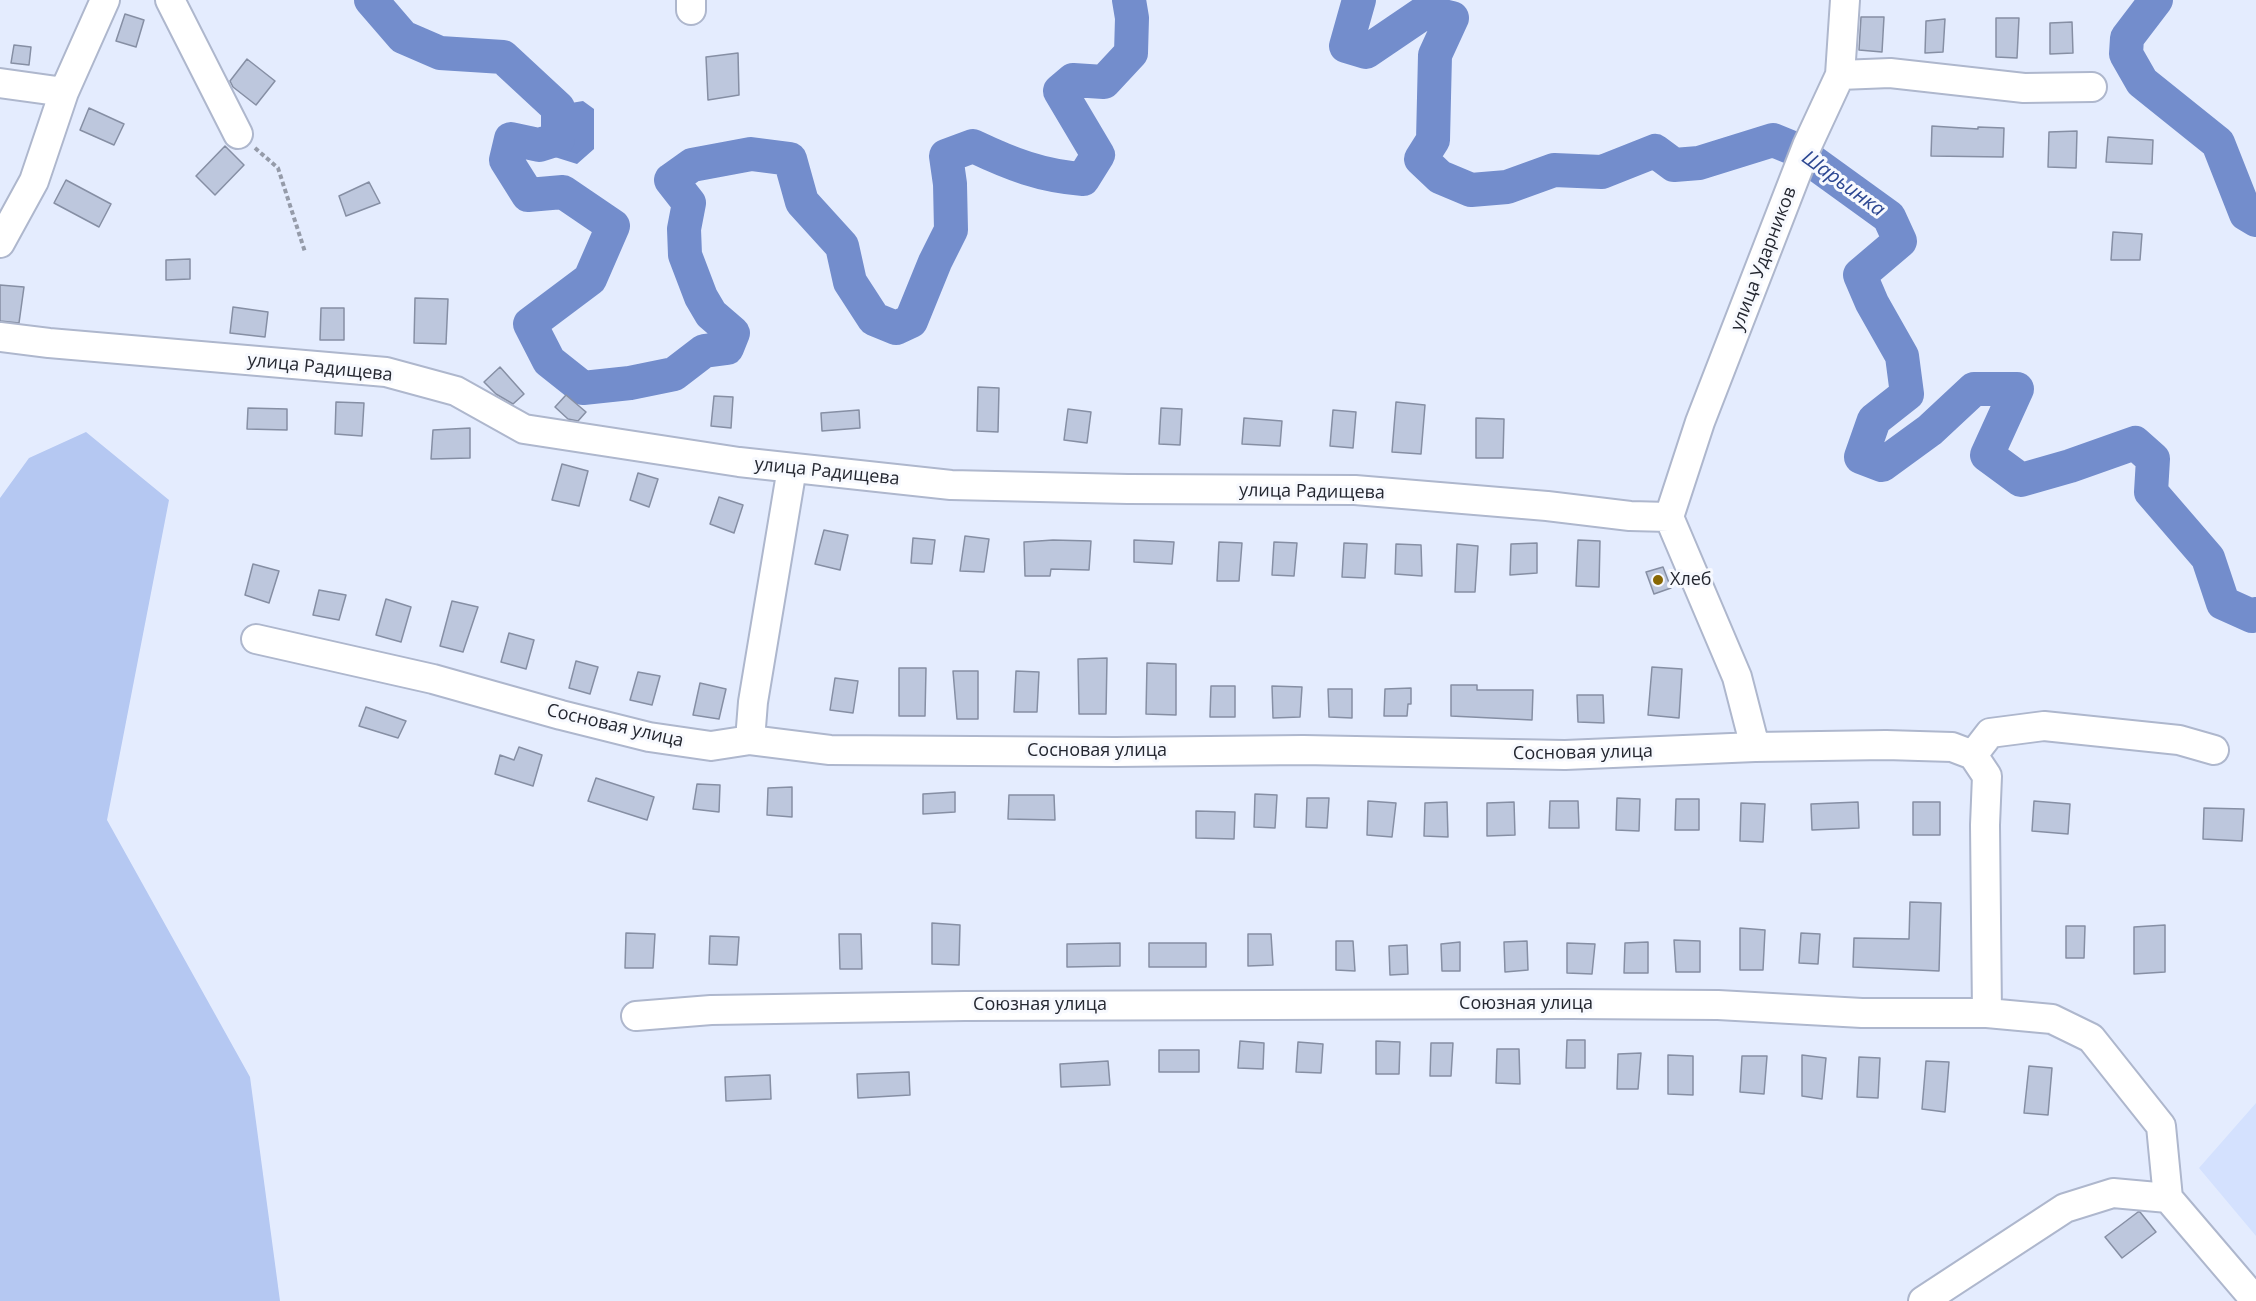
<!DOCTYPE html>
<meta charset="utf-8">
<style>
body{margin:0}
canvas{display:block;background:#e4ecfe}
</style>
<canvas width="2256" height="1301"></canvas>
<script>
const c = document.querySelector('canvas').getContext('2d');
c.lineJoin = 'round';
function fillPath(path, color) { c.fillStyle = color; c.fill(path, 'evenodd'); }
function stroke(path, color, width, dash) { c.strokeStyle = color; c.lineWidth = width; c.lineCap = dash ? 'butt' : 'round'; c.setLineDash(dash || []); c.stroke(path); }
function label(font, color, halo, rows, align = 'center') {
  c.font = font + ' "Open Sans",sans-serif'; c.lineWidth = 6; c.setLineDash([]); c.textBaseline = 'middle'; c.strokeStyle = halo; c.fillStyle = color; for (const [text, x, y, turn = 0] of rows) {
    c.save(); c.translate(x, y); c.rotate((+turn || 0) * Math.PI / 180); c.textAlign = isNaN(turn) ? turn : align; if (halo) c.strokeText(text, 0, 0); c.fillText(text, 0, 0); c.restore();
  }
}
const built = new Path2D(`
 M 2256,1103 L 2256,1236 L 2199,1168 Z`);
const green = new Path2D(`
 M 86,432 L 169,500 L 107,820 L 250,1077 L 280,1301 L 0,1301 L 0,498 L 29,458 Z`);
const water = new Path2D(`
 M 583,101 L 594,109 L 594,149 L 577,164 L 542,153 L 547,134 L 558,138 L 565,104 Z`);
const river = new Path2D(`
 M 371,0 L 403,37 L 440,53 L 503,57 L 558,108 L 558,139 L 539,145 L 511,139 L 506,160 L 528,195 L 563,192 L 613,226 L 590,279 L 530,324 L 549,361 L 583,388 L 630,383 L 674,374 L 704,351 L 727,348 L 733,333 L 711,314 L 701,297 L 685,255 L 684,229 L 689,203 L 671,180 L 692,165 L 751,154 L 790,159 L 802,202 L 842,246 L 850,282 L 874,319 L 896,328 L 911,321 L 935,262 L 951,230 L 950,184 L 946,156 L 973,146 C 1011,164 1041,176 1083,179 L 1098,155 L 1060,91 L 1073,80 L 1104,82 L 1131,53 L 1132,18 L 1129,0
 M 1359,0 L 1346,46 L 1366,52 L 1425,12 L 1452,18 L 1435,55 L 1433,140 L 1421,159 L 1440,177 L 1471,190 L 1507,187 L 1554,170 L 1602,172 L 1655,151 L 1674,165 L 1699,163 L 1773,140 L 1795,149 L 1889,217 L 1900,241 L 1860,275 L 1872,303 L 1902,356 L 1907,394 L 1874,420 L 1861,457 L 1882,465 L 1930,430 L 1974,389 L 2017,389 L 1987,455 L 2021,480 L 2070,466 L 2135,443 L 2153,459 L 2151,492 L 2208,558 L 2223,603 L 2252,616 L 2256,614
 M 2156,0 L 2127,38 L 2126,54 L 2142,82 L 2218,143 L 2246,214 L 2256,220`);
const building = new Path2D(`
 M 125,14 L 144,20 L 136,47 L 116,41 Z
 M 1861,17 L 1884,17 L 1882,52 L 1859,50 Z
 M 1996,18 L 2019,18 L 2017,58 L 1996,57 Z
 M 1945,19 L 1943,52 L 1925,53 L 1926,21 Z
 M 2072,22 L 2073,53 L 2050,54 L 2050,23 Z
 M 14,45 L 31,47 L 29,65 L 11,63 Z
 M 738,53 L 739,95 L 708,100 L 706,57 Z
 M 247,59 L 275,81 L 256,105 L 233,87 L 230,81 Z
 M 89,108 L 124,124 L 114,145 L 80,130 Z
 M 1932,126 L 1978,129 L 1978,127 L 2004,128 L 2003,157 L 1931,156 Z
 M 2077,131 L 2076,168 L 2048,167 L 2049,132 Z
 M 2108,137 L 2153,140 L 2152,164 L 2106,162 Z
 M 225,146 L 244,165 L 215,195 L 196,176 Z
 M 66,180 L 111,204 L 99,227 L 54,203 Z
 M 369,182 L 380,203 L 346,216 L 339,196 Z
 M 2113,232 L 2142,234 L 2140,260 L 2111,260 Z
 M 190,259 L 190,279 L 166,280 L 166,260 Z
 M 0,285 L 24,287 L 19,323 L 0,321 Z
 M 415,298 L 448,299 L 446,344 L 414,343 Z
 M 233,307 L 268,312 L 265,337 L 230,333 Z
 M 321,308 L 344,308 L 344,340 L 320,340 Z
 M 500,367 L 524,394 L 513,404 L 496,394 L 484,382 Z
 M 978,387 L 999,388 L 998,432 L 977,431 Z
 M 566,395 L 586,412 L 578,421 L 568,419 L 555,407 Z
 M 714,396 L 733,397 L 731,428 L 711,426 Z
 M 336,402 L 364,403 L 362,436 L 335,434 Z
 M 1396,402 L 1425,405 L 1421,454 L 1392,452 Z
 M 248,408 L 287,409 L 287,430 L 247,429 Z
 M 1161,408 L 1182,409 L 1180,445 L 1159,444 Z
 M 1068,409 L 1091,412 L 1087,443 L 1064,440 Z
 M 859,410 L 860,428 L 822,431 L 821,413 Z
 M 1333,410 L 1356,412 L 1353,448 L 1330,446 Z
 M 1244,418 L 1282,421 L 1280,446 L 1242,444 Z
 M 1476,418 L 1504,419 L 1503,458 L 1476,458 Z
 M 470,428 L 470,458 L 431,459 L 433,430 Z
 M 562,464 L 588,471 L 579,506 L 552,500 Z
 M 638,473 L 658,479 L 649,507 L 630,500 Z
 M 719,497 L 743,505 L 734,533 L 710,524 Z
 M 824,530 L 848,535 L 840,570 L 815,564 Z
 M 965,536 L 989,539 L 984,572 L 960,571 Z
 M 913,538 L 935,540 L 932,564 L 911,563 Z
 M 1053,540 L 1091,541 L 1089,570 L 1051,569 L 1050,576 L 1025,576 L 1024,542 Z
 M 1134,540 L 1174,542 L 1172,564 L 1134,562 Z
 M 1578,540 L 1600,541 L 1599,587 L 1576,586 Z
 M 1219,542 L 1242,543 L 1239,581 L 1217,581 Z
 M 1274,542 L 1297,543 L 1294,576 L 1272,575 Z
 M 1344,543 L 1367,544 L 1365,578 L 1342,577 Z
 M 1537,543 L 1537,573 L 1510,575 L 1511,544 Z
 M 1396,544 L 1421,545 L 1422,576 L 1395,574 Z
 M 1457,544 L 1478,546 L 1475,592 L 1455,592 Z
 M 253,564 L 279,571 L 269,603 L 245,595 Z
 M 1663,567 L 1671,588 L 1654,594 L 1646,572 Z
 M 319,590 L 346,595 L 339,620 L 313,615 Z
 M 386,599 L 411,607 L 401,642 L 376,635 Z
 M 452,601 L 478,607 L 463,652 L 440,646 Z
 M 509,633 L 534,640 L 526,669 L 501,662 Z
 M 1107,658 L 1106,714 L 1079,714 L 1078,659 Z
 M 576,661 L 598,667 L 590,694 L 569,688 Z
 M 1147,663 L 1176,664 L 1176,715 L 1146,714 Z
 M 1652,667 L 1682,669 L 1679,718 L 1648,715 Z
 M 899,668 L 926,668 L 925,716 L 899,716 Z
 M 953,671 L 978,671 L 978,719 L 957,719 Z
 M 1016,671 L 1039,672 L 1037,712 L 1014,712 Z
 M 638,672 L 660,676 L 652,705 L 630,700 Z
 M 835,678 L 858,681 L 853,713 L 830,710 Z
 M 700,683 L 726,689 L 719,719 L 693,715 Z
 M 1451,685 L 1477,685 L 1477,690 L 1533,690 L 1532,720 L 1451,716 Z
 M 1211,686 L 1235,686 L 1235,717 L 1210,717 Z
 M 1272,686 L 1302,687 L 1300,717 L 1273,718 Z
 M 1411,688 L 1411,704 L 1408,704 L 1407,716 L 1384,716 L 1385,689 Z
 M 1328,689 L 1352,689 L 1352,718 L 1329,717 Z
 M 1577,695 L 1603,695 L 1604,723 L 1578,722 Z
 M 366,707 L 406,721 L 398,738 L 359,726 Z
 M 519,747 L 542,755 L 533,786 L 495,774 L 500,755 L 514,760 Z
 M 596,778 L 654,797 L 647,820 L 588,801 Z
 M 697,784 L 720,785 L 719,812 L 693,809 Z
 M 792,787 L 792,817 L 767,815 L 768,788 Z
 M 955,792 L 955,812 L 923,814 L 923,794 Z
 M 1255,794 L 1277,795 L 1275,828 L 1254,827 Z
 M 1009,795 L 1054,795 L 1055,820 L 1008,819 Z
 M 1307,798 L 1329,798 L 1327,828 L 1306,827 Z
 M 1617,798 L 1640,799 L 1639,831 L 1616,830 Z
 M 1676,799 L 1699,799 L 1699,830 L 1675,830 Z
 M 1368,801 L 1396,803 L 1392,837 L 1367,835 Z
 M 1550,801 L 1578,801 L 1579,828 L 1549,828 Z
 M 2034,801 L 2070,804 L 2068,834 L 2032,831 Z
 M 1447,802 L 1448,837 L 1424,836 L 1425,803 Z
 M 1514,802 L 1515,835 L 1487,836 L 1487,803 Z
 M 1858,802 L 1859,828 L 1812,830 L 1811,804 Z
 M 1913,802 L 1940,802 L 1940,835 L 1913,835 Z
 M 1741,803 L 1765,804 L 1763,842 L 1740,841 Z
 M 2204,808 L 2244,809 L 2242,841 L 2203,839 Z
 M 1196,811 L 1235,812 L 1234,839 L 1196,838 Z
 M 1910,902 L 1941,903 L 1939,971 L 1853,967 L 1854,938 L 1909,939 Z
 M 932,923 L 960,925 L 959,965 L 932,964 Z
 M 2165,925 L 2165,972 L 2134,974 L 2134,927 Z
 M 2066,926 L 2085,926 L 2084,958 L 2066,958 Z
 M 1740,928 L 1765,930 L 1763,970 L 1740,970 Z
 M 626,933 L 655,934 L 653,968 L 625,968 Z
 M 1801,933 L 1820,934 L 1818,964 L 1799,963 Z
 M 839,934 L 861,934 L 862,969 L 840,969 Z
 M 1248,934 L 1271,934 L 1273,965 L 1248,966 Z
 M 710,936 L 739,937 L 737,965 L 709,964 Z
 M 1674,940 L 1700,941 L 1700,972 L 1676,972 Z
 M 1336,941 L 1353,941 L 1355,971 L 1336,970 Z
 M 1527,941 L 1528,970 L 1505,972 L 1504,942 Z
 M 1460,942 L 1460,971 L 1442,971 L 1441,944 Z
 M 1648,942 L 1648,973 L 1624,973 L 1625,943 Z
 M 1120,943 L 1120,966 L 1067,967 L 1067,944 Z
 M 1149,943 L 1206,943 L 1206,967 L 1149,967 Z
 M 1567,943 L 1595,944 L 1592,974 L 1567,973 Z
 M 1407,945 L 1408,974 L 1390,975 L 1389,946 Z
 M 1567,1040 L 1585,1040 L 1585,1068 L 1566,1068 Z
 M 1240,1041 L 1264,1043 L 1263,1069 L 1238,1068 Z
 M 1376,1041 L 1400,1042 L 1399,1074 L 1376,1074 Z
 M 1298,1042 L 1323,1044 L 1321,1073 L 1296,1072 Z
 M 1431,1043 L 1453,1043 L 1451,1076 L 1430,1076 Z
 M 1497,1049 L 1519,1049 L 1520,1084 L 1496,1083 Z
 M 1159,1050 L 1199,1050 L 1199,1072 L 1159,1072 Z
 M 1641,1053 L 1638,1089 L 1617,1089 L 1618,1054 Z
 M 1668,1055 L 1693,1056 L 1693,1095 L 1668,1094 Z
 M 1802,1055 L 1826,1058 L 1822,1099 L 1802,1096 Z
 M 1742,1056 L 1767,1056 L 1764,1094 L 1740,1092 Z
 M 1859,1057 L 1880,1058 L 1878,1098 L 1857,1097 Z
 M 1108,1061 L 1110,1085 L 1061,1087 L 1060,1064 Z
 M 1926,1061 L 1949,1062 L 1945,1112 L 1922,1109 Z
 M 2029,1066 L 2052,1068 L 2048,1115 L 2024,1113 Z
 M 909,1072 L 910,1095 L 858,1098 L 857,1074 Z
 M 770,1075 L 771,1099 L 726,1101 L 725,1077 Z
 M 2138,1212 L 2140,1212 L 2156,1232 L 2122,1258 L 2105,1237 Z`);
const path = new Path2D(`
 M 255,148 L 278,168 L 305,252`);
const minor = new Path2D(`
 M 170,0 L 238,134
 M 691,0 L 691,10
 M 1840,75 L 1890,73 L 2024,88 L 2092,87
 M 0,83 L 64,92
 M 0,243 L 34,181 L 64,92 L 105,0
 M 0,337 L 49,343 L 386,372 L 456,391 L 524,429 L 739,462 L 951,485 L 1128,489 L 1355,490 L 1547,506 L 1630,516 L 1669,517
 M 1669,517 L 1700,422 L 1807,146 L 1840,75 L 1845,0
 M 1669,517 L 1737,677 L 1755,747
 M 256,639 L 433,679 L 561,715 L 649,737 L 711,746 L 750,740 L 830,750 L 1115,752 L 1303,750 L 1565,755 L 1755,747 L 1886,745 L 1952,747 L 1973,755 L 1987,776 L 1985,825 L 1987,1013
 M 750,740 L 753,702 L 792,468
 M 1973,755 L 1990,733 L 2044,726 L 2179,740 L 2214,750
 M 636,1016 L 711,1010 L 965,1006 L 1571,1004 L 1718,1005 L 1862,1013 L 1987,1013 L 2052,1019 L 2091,1038 L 2161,1126 L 2168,1198 L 2256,1301
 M 1923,1301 L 2065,1208 L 2113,1193 L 2168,1198`);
const markers = [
 [1658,580,6,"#886703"]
];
const streetNames = [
 ["улица Ударников",1764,259,-69],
 ["улица Радищева",320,368,6],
 ["улица Радищева",827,472,6],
 ["улица Радищева",1312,492,1],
 ["Сосновая улица",615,726,13],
 ["Сосновая улица",1097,751],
 ["Сосновая улица",1583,753,-1],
 ["Союзная улица",1526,1004],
 ["Союзная улица",1040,1005]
];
const poiNames = [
 ["Хлеб",1670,580]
];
const waterNames = [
 ["Шарьинка",1843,184,36]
];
fillPath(built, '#d4e1fe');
fillPath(green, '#b5c8f2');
fillPath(water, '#738dcc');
stroke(river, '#738dcc', 34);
fillPath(building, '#bdc7dd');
stroke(building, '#868fa4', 1.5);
stroke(minor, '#aeb7cd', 32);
stroke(path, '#959ba9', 4, [4.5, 3]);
stroke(minor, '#fff', 28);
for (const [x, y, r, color] of markers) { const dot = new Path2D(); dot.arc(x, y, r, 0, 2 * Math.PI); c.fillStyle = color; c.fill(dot); stroke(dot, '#f7f9fe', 2); }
label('18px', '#242730', '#f7f9fe', streetNames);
label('18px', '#242730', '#f7f9fe', poiNames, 'left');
label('italic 20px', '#2c4792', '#f7f9fe', waterNames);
</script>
